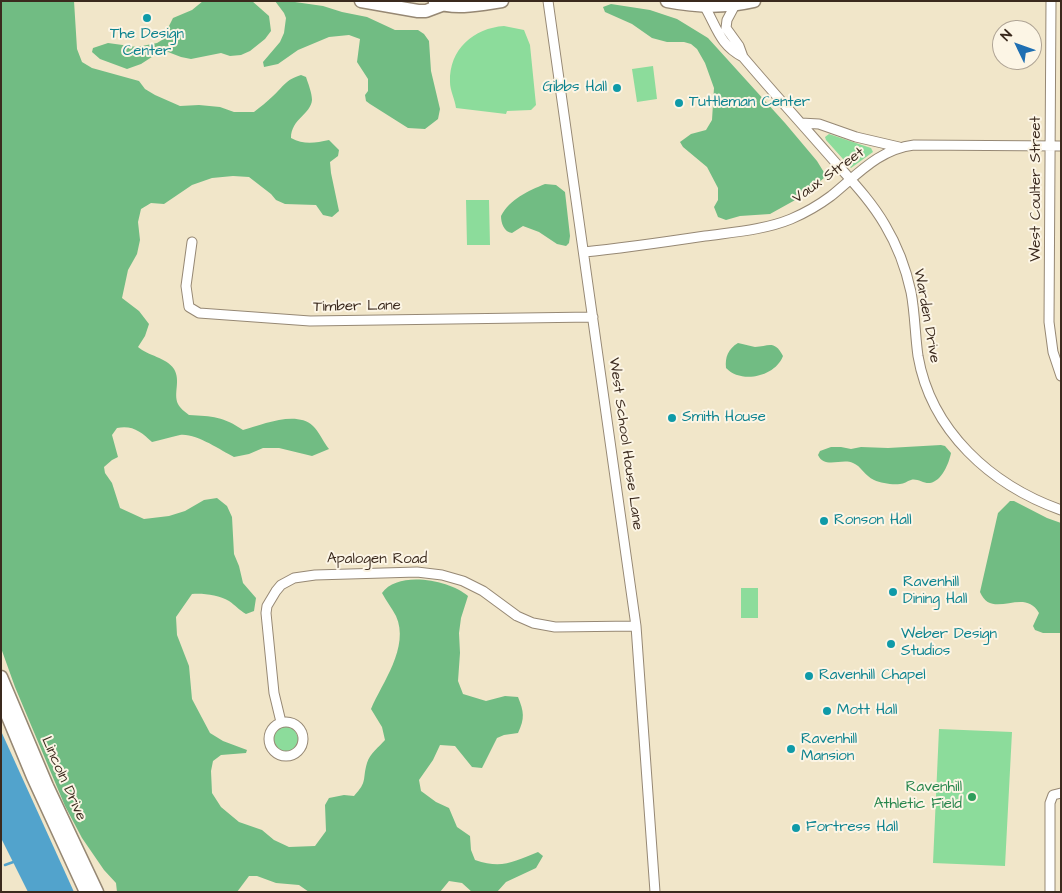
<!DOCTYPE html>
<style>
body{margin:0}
#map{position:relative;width:1062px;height:893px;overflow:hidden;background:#f1e6c9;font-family:"Architects Daughter",sans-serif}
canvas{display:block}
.frame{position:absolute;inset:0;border:2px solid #3b2a1e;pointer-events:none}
.north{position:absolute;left:992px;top:20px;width:50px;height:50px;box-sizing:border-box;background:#fcf5e5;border:1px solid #afa495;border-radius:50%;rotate:312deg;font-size:14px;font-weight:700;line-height:20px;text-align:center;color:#3b2a1e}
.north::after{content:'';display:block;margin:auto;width:18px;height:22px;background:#1f6fb2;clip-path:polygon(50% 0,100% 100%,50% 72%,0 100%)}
</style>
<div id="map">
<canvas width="1062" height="893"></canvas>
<div class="frame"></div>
<div class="north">N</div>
</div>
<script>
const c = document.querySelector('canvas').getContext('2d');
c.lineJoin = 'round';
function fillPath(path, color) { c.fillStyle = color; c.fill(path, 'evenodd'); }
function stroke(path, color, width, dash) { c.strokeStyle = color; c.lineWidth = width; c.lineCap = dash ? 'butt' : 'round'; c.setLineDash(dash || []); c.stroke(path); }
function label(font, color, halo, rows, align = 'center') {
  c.font = font + ' "Architects Daughter",sans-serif'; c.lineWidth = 4; c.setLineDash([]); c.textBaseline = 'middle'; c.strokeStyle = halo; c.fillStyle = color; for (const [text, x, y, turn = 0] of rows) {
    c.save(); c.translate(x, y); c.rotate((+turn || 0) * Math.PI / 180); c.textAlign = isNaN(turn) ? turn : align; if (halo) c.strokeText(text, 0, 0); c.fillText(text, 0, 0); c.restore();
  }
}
const green = new Path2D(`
 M 504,26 L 524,30 L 530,45 L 536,105 L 531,110 L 507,111 L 506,114 L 456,108 C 455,99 450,91 450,82 C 449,49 474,28 504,26 Z
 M 653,66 L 657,99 L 637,102 L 632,69 Z
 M 829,134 L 871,148 L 873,152 L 851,168 L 826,140 L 825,137 Z
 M 466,200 L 489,200 L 490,245 L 467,245 Z
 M 741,588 L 758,588 L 758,618 L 741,618 Z
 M 285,724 L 294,728 L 299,740 C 295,763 263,752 276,729 Z
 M 939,729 L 1012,732 L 1005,866 L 933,863 Z`);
const forest = new Path2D(`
 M 1,1 L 74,1 L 77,49 L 82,62 L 92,68 L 139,81 L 145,89 L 155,95 L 180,106 L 199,105 L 220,107 L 234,112 L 254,112 C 260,107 267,102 273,96 C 284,86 285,80 301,75 L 306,77 C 308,83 312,93 312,100 C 311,114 291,119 291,138 C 304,145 315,143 329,140 L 339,150 L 338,156 L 330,162 L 331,173 L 339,211 L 332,217 L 323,215 L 316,205 L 285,204 L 276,200 L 271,194 L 249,177 L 233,176 L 212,178 L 192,185 L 164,204 L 151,203 L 141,209 L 138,222 L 140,240 L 137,254 L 128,270 L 122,298 L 139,311 L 149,324 L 145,336 L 138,347 C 148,356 166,357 174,369 C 181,381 173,393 178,404 C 180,408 185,412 189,415 C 212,416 224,417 243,430 C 262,425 296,410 313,426 C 318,430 324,443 329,449 L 312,456 L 279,448 L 263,448 L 249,454 L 234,457 C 220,450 196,433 180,435 C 170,437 162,440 152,442 C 141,432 133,425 117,428 L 112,435 L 118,457 L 112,460 L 104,467 L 105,473 L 112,483 L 120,508 L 144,519 L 169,516 L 185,511 L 204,500 L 217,498 L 227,506 L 232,517 L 234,554 L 239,566 L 243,583 L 256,598 L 254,611 L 246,614 C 239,610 235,605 229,601 C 219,595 203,593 192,594 L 176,617 L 177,635 L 189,666 L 192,699 L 210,733 L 223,741 L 247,750 L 246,753 L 221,755 L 213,761 L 211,771 L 212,793 L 221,807 L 239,822 L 262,830 L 274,840 L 289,847 L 315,846 L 326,831 L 325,805 L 329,798 L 344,795 L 354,796 C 368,781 362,780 367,763 C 370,753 379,747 385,740 L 382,727 L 371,709 C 382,683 410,647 396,616 C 392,608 386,601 382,593 C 398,570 450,580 468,596 L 461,618 L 459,633 L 460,653 L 458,681 L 463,694 L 486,701 L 505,696 L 518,697 C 524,712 525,718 518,733 L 504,735 L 497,738 L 482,768 L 472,767 L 455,746 L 440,745 L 433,760 L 419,780 L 421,791 L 436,802 L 449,808 L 457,827 L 470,836 L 471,850 L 475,860 C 502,869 513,862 538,852 L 543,856 L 536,868 L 506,882 L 497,892 L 472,892 L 462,883 L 449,881 L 440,892 L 309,892 L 299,885 L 276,883 L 257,876 L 249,876 L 237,892 L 117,892 L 116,883 L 104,870 L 82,838 L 65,806 L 15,687 L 1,648 Z
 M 203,1 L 252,1 L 269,16 L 271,31 L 265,39 L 250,51 L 241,55 L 230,56 L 221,53 L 191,59 L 181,57 L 168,52 L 158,53 L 141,64 L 127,69 L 100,59 L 92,52 L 93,48 L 108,43 L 137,47 L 157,43 L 162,40 L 173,18 L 192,10 Z
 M 275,1 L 288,1 L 323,6 L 342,12 L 367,17 L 395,30 L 418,30 L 424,34 L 429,41 L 431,71 L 440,109 L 438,119 L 425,129 L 408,128 L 370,104 L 366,101 L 365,95 L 368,91 L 368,79 L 357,62 L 360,39 L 349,35 L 329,37 L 298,50 L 278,64 L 264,67 L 263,62 L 280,42 L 284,33 L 286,18 L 284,13 Z
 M 611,4 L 650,10 L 677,19 L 708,38 L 785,123 L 817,161 L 825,174 L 825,177 L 806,194 L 770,214 L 740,216 L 726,220 L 718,217 L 714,207 L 718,200 L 718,188 L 707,167 L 683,147 L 680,142 L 691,134 L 706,130 L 712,120 L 714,88 L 705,63 L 697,49 L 691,44 L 684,42 L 667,42 L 652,38 L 632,24 L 605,12 L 603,7 Z
 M 545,184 L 556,185 L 565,192 L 570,236 L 569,243 L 566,246 L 557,244 L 539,232 L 523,226 L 512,233 C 504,232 501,223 501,216 C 510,199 528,191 545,184 Z
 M 738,343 C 744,344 749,346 755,347 C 768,347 774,339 783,356 C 775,377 741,384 726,368 C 725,357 728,349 738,343 Z
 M 941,445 L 945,446 L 951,453 C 949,463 942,481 930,483 C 924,484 917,478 911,480 C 907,481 904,484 900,484 C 892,485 881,483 874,480 C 865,476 861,466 853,463 C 842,458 824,469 818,455 L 820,451 L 831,447 L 841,447 L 851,449 L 861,447 L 888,448 Z
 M 1010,501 L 1014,501 L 1047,518 L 1061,523 L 1061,633 L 1043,633 L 1035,630 L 1033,626 L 1039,613 C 1024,586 992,621 980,592 L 998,513 Z`);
const water = new Path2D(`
 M 1,731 L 74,892 L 28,892 L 1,838 Z`);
const stream = new Path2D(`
 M 5,865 L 16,861`);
const minor = new Path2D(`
 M 548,1 L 636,626 L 655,892
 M 1051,1 L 1049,322 L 1053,352 L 1061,376
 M 735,5 L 727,20 L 726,28 L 739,46 L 743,57
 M 705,7 C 717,28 720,45 743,57 C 771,90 800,122 828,154 C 848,177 870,199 885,225 C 897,245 906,269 911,292 C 915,313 915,335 918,356 C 931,431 991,485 1061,510
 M 801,123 L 819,124 L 856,137 L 899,147
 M 192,242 L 186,286 L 189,307 L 199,313 L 310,321 L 593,317
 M 584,252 C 625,248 665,242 705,236 C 734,232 764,230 791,219 C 805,213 819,205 831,196 C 857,175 879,149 914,145 L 1061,146
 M269 739a17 17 0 1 1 34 0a17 17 0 1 1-34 0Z
 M 281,722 L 274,693 L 266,613 L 267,606 L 276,591 L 281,585 L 294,578 L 315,575 L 417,572 L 442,575 L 463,581 L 483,591 L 517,616 L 533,623 L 555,627 L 636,626
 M 1050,892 L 1050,803 L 1053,795 L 1061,793`);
const primary = new Path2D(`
 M 361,1 L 418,11 L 426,11 L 442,5
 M 667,1 C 697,7 724,8 754,1
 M 435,2 C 455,10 482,4 502,1
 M 1,677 L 47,786 L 97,892
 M 1,700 L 33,777 L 86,892`);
const markers = [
 [147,18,5,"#0f9aa8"],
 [617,88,5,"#0f9aa8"],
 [679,103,5,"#0f9aa8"],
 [672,418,5,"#0f9aa8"],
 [824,521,5,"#0f9aa8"],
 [893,592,5,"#0f9aa8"],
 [891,644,5,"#0f9aa8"],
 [809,676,5,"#0f9aa8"],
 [827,711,5,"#0f9aa8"],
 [791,749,5,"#0f9aa8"],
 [972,797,5,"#2e9e5b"],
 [796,828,5,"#0f9aa8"]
];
const cultureNames = [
 ["The Design",147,35,"center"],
 ["Center",147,52,"center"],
 ["Gibbs Hall",607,88,"right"],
 ["Tuttleman Center",689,103],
 ["Smith House",682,418],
 ["Ronson Hall",834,521],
 ["Ravenhill",903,583],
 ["Dining Hall",903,600],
 ["Weber Design",901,635],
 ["Studios",901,652],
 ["Ravenhill Chapel",819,676],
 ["Mott Hall",837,711],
 ["Ravenhill",801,740],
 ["Mansion",801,757],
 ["Fortress Hall",806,828]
];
const streetNames = [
 ["Vaux Street",829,176,-36],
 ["West Coulter Street",1037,189,-90],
 ["Timber Lane",357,307,-1],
 ["Warden Drive",926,316,80],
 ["West School House Lane",625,444,82],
 ["Apalogen Road",377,560],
 ["Lincoln Drive",63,779,66]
];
const leisureNames = [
 ["Ravenhill",962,788],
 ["Athletic Field",962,805]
];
fillPath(green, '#8cdc9b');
fillPath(forest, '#71bc83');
fillPath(water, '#52a3cc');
stroke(stream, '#52a3cc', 2.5);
stroke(minor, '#968874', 11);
stroke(primary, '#968874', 15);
stroke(minor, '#fff', 9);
stroke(primary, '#fff', 12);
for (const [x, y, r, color] of markers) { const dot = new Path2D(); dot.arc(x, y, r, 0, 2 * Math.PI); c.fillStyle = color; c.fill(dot); stroke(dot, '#fcf5e5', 2); }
label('15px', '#0d838f', '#fcf5e5', cultureNames, 'left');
label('15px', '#3b2a1e', '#fcf5e5', streetNames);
label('15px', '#27864d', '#fcf5e5', leisureNames, 'right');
</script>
